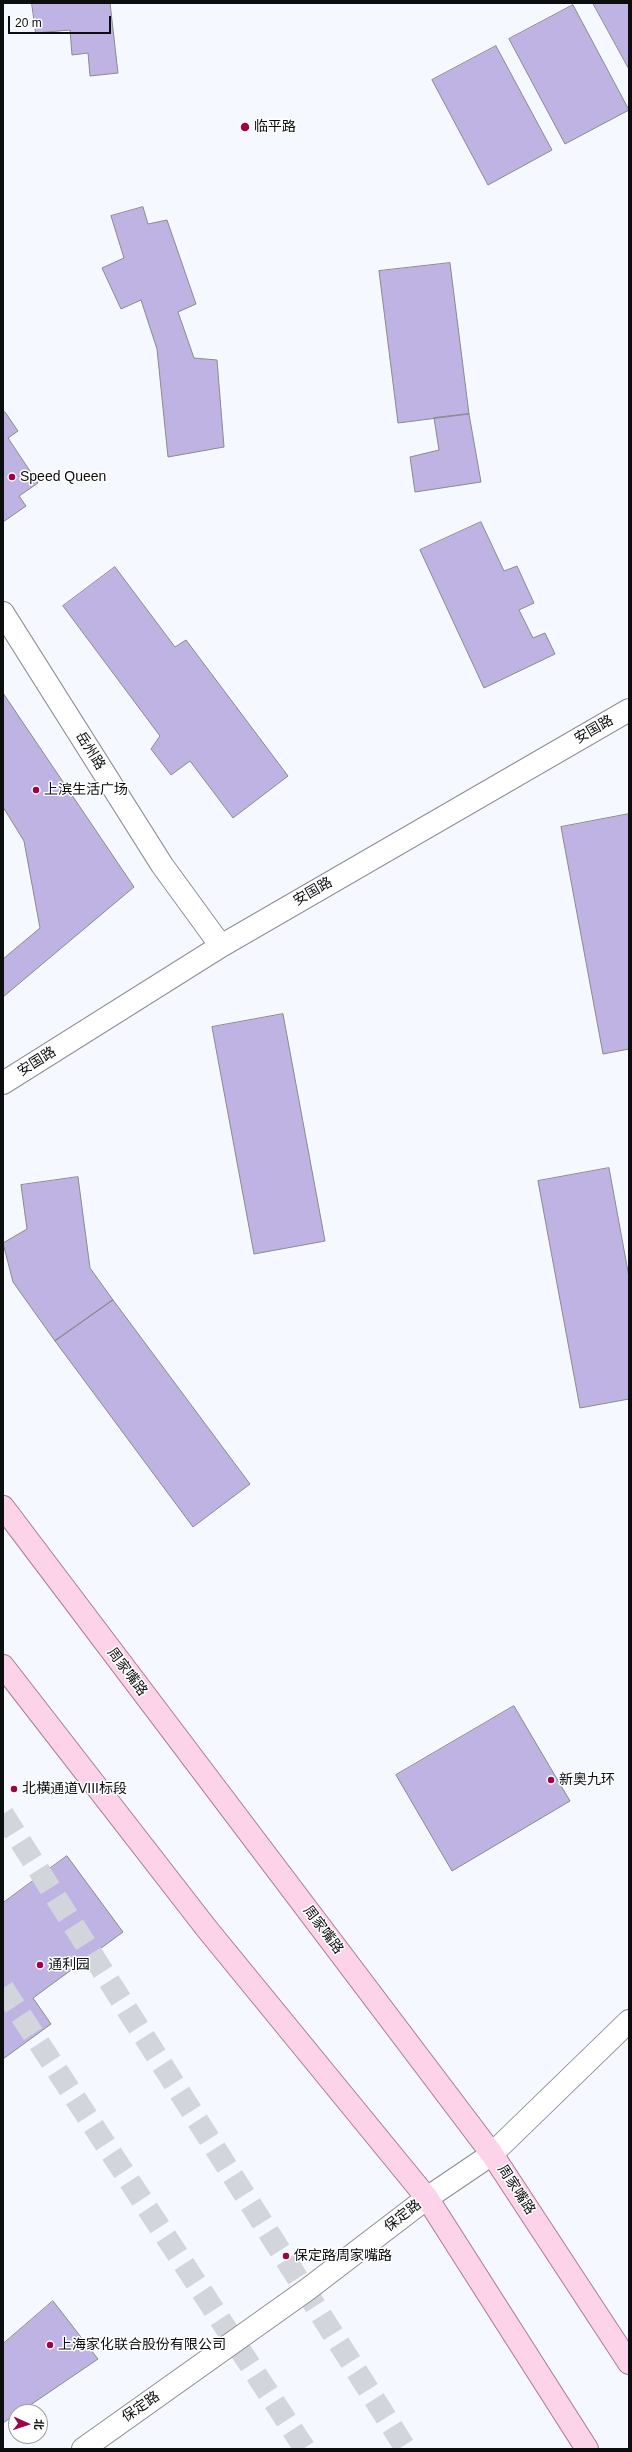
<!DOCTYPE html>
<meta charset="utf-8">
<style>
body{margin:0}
#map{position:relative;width:632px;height:2452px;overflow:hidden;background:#f5f8ff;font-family:Arial,"Noto Sans SC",sans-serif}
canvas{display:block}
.frame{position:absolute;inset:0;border:4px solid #0c0d0f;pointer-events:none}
.north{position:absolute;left:8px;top:2404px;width:40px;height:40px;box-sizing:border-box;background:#fff;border:1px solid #9e9e9f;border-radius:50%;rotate:93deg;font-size:11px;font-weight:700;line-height:16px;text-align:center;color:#0c0d0f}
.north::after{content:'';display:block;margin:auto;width:14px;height:18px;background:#9e0247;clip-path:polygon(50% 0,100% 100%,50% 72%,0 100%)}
.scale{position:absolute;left:8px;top:16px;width:103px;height:18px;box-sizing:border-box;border:2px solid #0c0d0f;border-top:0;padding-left:5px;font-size:12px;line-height:14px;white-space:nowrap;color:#0c0d0f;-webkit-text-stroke:3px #fff;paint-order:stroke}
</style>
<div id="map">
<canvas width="632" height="2452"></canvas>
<div class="frame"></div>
<div class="north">北</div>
<div class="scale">20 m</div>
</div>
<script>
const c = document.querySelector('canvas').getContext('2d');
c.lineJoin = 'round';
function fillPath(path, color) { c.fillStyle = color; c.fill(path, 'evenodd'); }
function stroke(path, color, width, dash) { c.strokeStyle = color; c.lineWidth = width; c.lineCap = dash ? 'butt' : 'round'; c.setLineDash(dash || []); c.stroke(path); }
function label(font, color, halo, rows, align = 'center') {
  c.font = font + ' Arial,"Noto Sans SC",sans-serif'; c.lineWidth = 3; c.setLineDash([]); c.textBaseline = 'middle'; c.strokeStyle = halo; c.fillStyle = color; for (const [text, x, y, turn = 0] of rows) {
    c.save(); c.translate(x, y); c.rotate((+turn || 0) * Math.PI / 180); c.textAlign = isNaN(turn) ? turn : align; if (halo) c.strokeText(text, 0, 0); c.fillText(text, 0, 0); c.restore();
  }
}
const building = new Path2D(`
 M 32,3 L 110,3 L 118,73 L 90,76 L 88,53 L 72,55 L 70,30 L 36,33 Z
 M 593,3 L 629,3 L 629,69 Z
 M 573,5 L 629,110 L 565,144 L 509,39 Z
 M 496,46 L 552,150 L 488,185 L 432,80 Z
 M 143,207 L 148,224 L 167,220 L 196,304 L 178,312 L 194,358 L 217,360 L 224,447 L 168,457 L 157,349 L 141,300 L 121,309 L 102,268 L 124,258 L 111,216 Z
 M 450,263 L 469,414 L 398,423 L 379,271 Z
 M 5,412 L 18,431 L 8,438 L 38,483 L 19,496 L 26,506 L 3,522 L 3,413 Z
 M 469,414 L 481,482 L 415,492 L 410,457 L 439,450 L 434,418 Z
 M 481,522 L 504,571 L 517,566 L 534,603 L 519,610 L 533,638 L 545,633 L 555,654 L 484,688 L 420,550 Z
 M 115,567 L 175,647 L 186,640 L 288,776 L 233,818 L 190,761 L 171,775 L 151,749 L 160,736 L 63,606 Z
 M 3,693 L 134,887 L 3,997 Z
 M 3,807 L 24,841 L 40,928 L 3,959 Z
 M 629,814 L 629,1049 L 603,1054 L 561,827 Z
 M 283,1014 L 325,1241 L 254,1254 L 212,1027 Z
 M 609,1168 L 629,1277 L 629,1399 L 580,1408 L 538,1181 Z
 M 78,1177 L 90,1268 L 113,1300 L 55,1341 L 13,1282 L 3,1243 L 27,1229 L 21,1185 Z
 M 113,1300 L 250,1484 L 193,1527 L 55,1341 Z
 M 514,1706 L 570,1801 L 452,1871 L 396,1775 Z
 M 67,1856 L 123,1932 L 33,1998 L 51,2024 L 3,2059 L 3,1903 Z
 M 53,2301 L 98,2359 L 20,2412 L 16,2412 L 16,2414 L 3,2423 L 3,2344 Z`);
const trunkTunnel = new Path2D(`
 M 3,1814 L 406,2449
 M 3,1988 L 305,2449`);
const minor = new Path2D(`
 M 3,613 L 162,865 L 221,946
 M 3,1083 L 221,946 L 629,710
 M 83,2449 L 308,2289 L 427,2198 L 492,2154 L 629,2021`);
const primary = new Path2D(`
 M 3,1507 L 492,2154 L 629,2363
 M 3,1666 L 207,1929 L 427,2198 L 587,2449`);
const markers = [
 [245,127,5,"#9e0247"],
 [12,477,4,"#9e0247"],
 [36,790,4,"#9e0247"],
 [551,1780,4,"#9e0247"],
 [14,1789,4,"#9e0247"],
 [40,1965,4,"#9e0247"],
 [286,2256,4,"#9e0247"],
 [50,2345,4,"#9e0247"]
];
const poiNames = [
 ["临平路",254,127],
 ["Speed Queen",20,477],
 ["上滨生活广场",44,790],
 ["新奥九环",559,1780],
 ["北横通道VIII标段",22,1789],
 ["通利园",48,1965],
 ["保定路周家嘴路",294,2256],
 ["上海家化联合股份有限公司",58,2345]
];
const streetNames = [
 ["安国路",594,730,-30],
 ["岳州路",90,751,58],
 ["安国路",313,892,-30],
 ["安国路",37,1062,-32],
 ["周家嘴路",127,1672,53],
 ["周家嘴路",323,1930,53],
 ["周家嘴路",516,2190,57],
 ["保定路",403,2216,-38],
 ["保定路",141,2407,-35]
];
fillPath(building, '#bfb3e4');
stroke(building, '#8a898f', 1);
stroke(trunkTunnel, '#d2d5db', 22, [22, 11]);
stroke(minor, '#8c8e94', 24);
stroke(primary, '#a77b94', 24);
stroke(minor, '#fff', 22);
stroke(primary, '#fdd3ea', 22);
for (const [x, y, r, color] of markers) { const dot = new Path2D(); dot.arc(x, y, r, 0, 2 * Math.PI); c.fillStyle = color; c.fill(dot); stroke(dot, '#fff', 1.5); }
label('14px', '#0c0d0f', '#fff', poiNames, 'left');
label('14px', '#0c0d0f', '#fff', streetNames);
</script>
